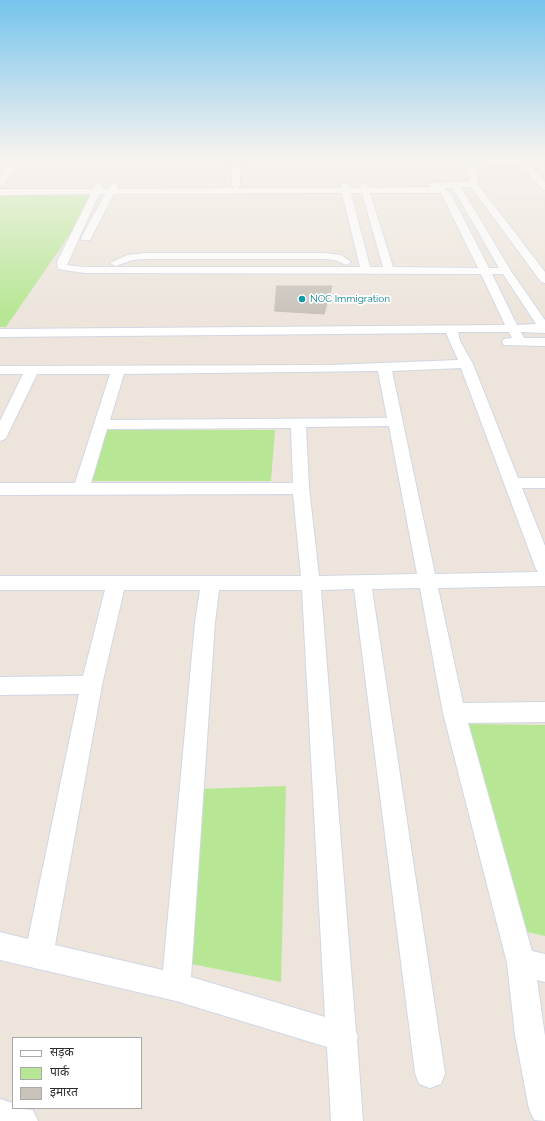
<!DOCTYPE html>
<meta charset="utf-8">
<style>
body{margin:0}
#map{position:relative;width:545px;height:1121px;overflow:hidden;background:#ede5dc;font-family:Raleway,"Noto Sans Devanagari",sans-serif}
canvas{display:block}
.legend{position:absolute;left:12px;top:1037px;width:130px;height:72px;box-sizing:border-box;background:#fff;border:1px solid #aaa;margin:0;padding:5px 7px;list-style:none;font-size:12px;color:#2b2b2b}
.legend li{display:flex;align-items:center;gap:8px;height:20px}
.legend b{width:20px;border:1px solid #aaa}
</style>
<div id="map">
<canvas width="545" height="1121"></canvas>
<ul class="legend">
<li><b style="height:5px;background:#fff"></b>सड़क</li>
<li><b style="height:11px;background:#b7e795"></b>पार्क</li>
<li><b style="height:11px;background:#c9c3bb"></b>इमारत</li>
</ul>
</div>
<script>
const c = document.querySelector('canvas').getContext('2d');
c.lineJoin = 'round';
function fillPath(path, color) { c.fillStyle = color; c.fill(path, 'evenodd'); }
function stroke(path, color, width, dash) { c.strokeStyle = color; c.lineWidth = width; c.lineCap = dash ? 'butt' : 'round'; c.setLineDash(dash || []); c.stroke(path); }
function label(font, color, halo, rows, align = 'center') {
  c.font = font + ' Raleway,sans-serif'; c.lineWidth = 3.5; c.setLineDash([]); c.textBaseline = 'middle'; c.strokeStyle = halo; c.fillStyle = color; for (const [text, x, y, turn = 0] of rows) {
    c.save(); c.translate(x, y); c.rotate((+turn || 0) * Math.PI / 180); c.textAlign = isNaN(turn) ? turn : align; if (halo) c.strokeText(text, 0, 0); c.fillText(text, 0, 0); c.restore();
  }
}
const green = new Path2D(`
 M 0,195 L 97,195 L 6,327 L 0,327 Z
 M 103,430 L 275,430 L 271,481 L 85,481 Z
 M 464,724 L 545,725 L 545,936 L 513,929 Z
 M 286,786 L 281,982 L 182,962 L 200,789 Z`);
const building = new Path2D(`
 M 277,286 L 332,286 L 324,314 L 275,311 Z`);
const minor = new Path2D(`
 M 17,156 L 25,156 L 3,185 L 0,186 L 0,177 Z
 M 232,156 L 240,156 L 240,186 L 237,188 L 341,188 L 342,184 L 348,184 L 350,188 L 360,188 L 361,184 L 367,184 L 369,188 L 430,187 L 430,184 L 433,183 L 469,182 L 470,177 L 464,165 L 466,162 L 517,159 L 515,156 L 523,156 L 545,182 L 545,190 L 542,189 L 521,164 L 473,166 L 478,177 L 477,183 L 545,272 L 545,283 L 541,282 L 471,187 L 461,187 L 511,271 L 545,320 L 545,333 L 521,332 L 524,338 L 545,338 L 545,346 L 504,345 L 502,342 L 504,339 L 512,338 L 509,332 L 458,332 L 460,341 L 473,364 L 518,478 L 545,478 L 545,488 L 522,488 L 545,546 L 545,586 L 438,588 L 463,703 L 545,702 L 545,722 L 468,723 L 532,951 L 545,954 L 545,982 L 537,980 L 545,1036 L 545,1121 L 534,1120 L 529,1109 L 515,1035 L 507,963 L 443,713 L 420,588 L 372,589 L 445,1073 L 441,1084 L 430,1088 L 419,1084 L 415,1073 L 354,589 L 321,590 L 356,1032 L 358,1037 L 357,1040 L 363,1121 L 331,1121 L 327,1047 L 176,1001 L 0,960 L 0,932 L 28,939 L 79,694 L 0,695 L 0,677 L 83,676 L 105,590 L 0,590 L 0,576 L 301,576 L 293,494 L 0,495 L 0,483 L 75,483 L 110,374 L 37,374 L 7,436 L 5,439 L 0,441 L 0,421 L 23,374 L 0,374 L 0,366 L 331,365 L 458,360 L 446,333 L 0,337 L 0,329 L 505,325 L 481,274 L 84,273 L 58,269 L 57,262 L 91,194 L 0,195 L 0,189 L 93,189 L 96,184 L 99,183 L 103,186 L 102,189 L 108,189 L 111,184 L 114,183 L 118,186 L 117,189 L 235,188 L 232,186 ZM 445,188 L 453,188 L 499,268 L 489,268 L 451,194 ZM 342,193 L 360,267 L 84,267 L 67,265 L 99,194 L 105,194 L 81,238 L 82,240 L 90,240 L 91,238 L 114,194 ZM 351,193 L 362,193 L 383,267 L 370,267 ZM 370,193 L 441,193 L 478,268 L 393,267 ZM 492,274 L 503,274 L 536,324 L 517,325 ZM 461,368 L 536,569 L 538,572 L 435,574 L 392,371 ZM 378,371 L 387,418 L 110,420 L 124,374 ZM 389,426 L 417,574 L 319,576 L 309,488 L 306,427 ZM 291,428 L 293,483 L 91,483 L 107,429 ZM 124,590 L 200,590 L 195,622 L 163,970 L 55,945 L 102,685 ZM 219,590 L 302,590 L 325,1017 L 191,977 L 215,622 Z
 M 146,253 L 325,253 L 341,255 L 351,262 L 346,265 L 335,260 L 325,259 L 146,259 L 133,260 L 115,266 L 110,263 L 127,255 Z
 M 0,1099 L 13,1103 L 13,1108 L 33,1110 L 38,1121 L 0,1121 Z`);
const markers = [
 [302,299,4,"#0f9aa8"]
];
const farCulturenames = [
 ["NOC Immigration",310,299]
];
fillPath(green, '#b7e795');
fillPath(building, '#c9c3bb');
stroke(building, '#c9c1b5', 1);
stroke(minor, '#d1d6e4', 2);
fillPath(minor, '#fff');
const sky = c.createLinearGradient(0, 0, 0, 313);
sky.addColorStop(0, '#75c4ed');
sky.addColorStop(0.5, '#f7f3ef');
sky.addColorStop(1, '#f7f3ef00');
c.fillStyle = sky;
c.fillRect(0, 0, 545, 313);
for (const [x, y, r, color] of markers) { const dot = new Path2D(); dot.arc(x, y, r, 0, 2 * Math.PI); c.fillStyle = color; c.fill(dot); stroke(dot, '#fff', 1.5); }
label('10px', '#0d838f', '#fff', farCulturenames, 'left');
</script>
